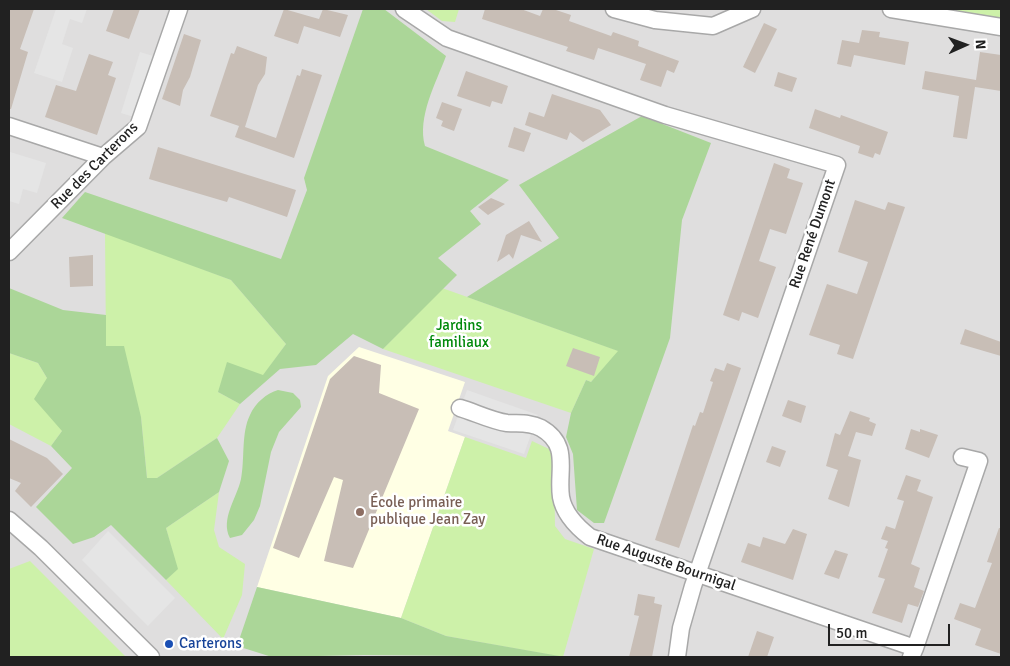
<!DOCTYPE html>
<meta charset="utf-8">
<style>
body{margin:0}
#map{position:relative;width:1010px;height:666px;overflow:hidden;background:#f2efe7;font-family:Signika,sans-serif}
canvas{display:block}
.frame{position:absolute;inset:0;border:10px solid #212121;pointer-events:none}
.north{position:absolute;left:940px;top:20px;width:50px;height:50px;-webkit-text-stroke:4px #fff;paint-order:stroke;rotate:88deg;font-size:14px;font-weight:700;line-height:20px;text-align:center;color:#212121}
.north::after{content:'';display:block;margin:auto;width:18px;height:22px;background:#212121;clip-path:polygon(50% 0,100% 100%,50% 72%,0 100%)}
.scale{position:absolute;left:828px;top:624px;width:122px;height:22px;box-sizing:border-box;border:2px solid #212121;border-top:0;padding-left:6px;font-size:15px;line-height:18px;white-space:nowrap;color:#212121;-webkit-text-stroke:4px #fff;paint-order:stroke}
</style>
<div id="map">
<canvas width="1010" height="666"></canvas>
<div class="frame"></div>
<div class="north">N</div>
<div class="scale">50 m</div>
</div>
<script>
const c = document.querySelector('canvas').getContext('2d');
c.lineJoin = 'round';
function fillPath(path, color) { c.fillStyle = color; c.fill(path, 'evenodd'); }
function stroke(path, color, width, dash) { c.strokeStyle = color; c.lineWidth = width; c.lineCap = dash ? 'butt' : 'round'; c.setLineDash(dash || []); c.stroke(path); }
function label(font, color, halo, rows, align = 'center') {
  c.font = font + ' Signika,sans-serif'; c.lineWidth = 5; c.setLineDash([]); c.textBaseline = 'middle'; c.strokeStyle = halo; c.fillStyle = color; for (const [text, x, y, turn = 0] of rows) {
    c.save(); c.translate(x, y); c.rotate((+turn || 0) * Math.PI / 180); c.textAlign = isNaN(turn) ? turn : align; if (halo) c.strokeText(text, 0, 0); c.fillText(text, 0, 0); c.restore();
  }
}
const residential = new Path2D(`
 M 9,9 L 924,9 L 1001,21 L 1001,657 L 9,657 Z`);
const education = new Path2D(`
 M 359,347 L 465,382 L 448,431 L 465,437 L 401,618 L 257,587 L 328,376 Z`);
const grass = new Path2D(`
 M 426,9 L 459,9 L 455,22 L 442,21 Z
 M 924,9 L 1001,9 L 1001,21 Z
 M 105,232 L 231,280 L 286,344 L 263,376 L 218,392 L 240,404 L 217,438 L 157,478 L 147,478 L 141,417 L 106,346 Z
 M 442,288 L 619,351 L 591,382 L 586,380 L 571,413 L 383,349 Z
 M 9,353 L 38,363 L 47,378 L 62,431 L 51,446 L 9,424 Z
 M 465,437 L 526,458 L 532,441 L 549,449 L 554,460 L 555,526 L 565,539 L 594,549 L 563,657 L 446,636 L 401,618 Z
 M 219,492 L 214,530 L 219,547 L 245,564 L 242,595 L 223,639 L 166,580 L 177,569 L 166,528 Z
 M 30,561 L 126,657 L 9,657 L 9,569 Z`);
const forest = new Path2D(`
 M 363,9 L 384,9 L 446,56 C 436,83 417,117 425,146 L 509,180 L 470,211 L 481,224 L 438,258 L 457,275 L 383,349 L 353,334 L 316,365 L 280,369 L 240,404 L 218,392 L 227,362 L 263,375 L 286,344 L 231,280 L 62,218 L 85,192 L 281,259 L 307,190 L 304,178 Z
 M 642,116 L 711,143 L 682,220 L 670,338 L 604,523 L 594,523 L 577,510 L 573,454 L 566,437 L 571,413 L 586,380 L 591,382 L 618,351 L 467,297 L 559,238 L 519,185 Z
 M 9,288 L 63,310 L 106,315 L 106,346 L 124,346 L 141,417 L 147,478 L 157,478 L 217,438 L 229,461 L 219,492 L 166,528 L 178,569 L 166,580 L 111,525 L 94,537 L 73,544 L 36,507 L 72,468 L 51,446 L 62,431 L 34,399 L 47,378 L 38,363 L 9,353 Z
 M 278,390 L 293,393 L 300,400 L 301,407 L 279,432 L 271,452 L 260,506 L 254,520 L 242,535 L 230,538 C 220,519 237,498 241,479 C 245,459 241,433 250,415 C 255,403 267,393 278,390 Z
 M 257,587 L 401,618 L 446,636 L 565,657 L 364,655 L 272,657 L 237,646 Z`);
const parking = new Path2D(`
 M 56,9 L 87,9 L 82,23 L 70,19 L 62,44 L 73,48 L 62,82 L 34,73 Z
 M 140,52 L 153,56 L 134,117 L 121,113 Z
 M 10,152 L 46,163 L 37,193 L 23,189 L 19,204 L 9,201 Z
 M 467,390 L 538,415 L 524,454 L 453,430 Z
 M 108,531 L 175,598 L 148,626 L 82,560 Z`);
const building = new Path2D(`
 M 9,9 L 34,9 L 20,49 L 28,52 L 11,109 L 9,109 Z
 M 114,9 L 140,9 L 129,39 L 106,31 Z
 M 284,9 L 319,19 L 323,9 L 348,15 L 340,37 L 304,26 L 298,44 L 274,36 Z
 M 485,9 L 521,9 L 540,16 L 543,9 L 553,9 L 571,15 L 569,21 L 611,36 L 613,32 L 639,41 L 638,46 L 679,61 L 674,73 L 667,70 L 661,87 L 640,80 L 646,64 L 598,48 L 594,60 L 566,51 L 568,47 L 482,19 Z
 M 764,23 L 777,29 L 755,73 L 743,67 Z
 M 862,30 L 880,32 L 879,37 L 909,42 L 905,65 L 854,55 L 851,67 L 837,64 L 842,40 L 859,43 Z
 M 184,34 L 201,40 L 190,77 L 183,90 L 180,106 L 162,99 Z
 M 237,46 L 267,57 L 265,74 L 258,85 L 245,127 L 276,138 L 297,75 L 300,76 L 302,69 L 322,75 L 294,158 L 235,137 L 239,126 L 210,116 L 231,53 L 234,54 Z
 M 980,52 L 1001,55 L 1001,91 L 975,87 L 967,139 L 953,137 L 959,96 L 922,89 L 925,71 L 976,80 Z
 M 89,54 L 113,62 L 108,75 L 116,78 L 97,135 L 45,117 L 56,85 L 76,91 Z
 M 466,71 L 508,86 L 502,104 L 492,101 L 490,107 L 457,96 Z
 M 778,72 L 797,78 L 792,92 L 774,86 Z
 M 552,94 L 600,110 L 611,125 L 583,142 L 570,132 L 567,140 L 525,125 L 529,112 L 544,117 Z
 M 442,102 L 462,109 L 454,131 L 441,126 L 443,121 L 436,118 Z
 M 815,109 L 840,118 L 841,115 L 888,132 L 880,155 L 875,153 L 873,158 L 858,153 L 860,146 L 809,128 Z
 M 514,127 L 531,133 L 524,152 L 508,147 Z
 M 158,147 L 296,190 L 287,217 L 229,197 L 227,202 L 149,179 Z
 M 774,163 L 790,169 L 787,178 L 803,183 L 786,234 L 770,229 L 759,261 L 776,267 L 758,318 L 742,312 L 739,321 L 723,315 Z
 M 491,198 L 505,204 L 488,215 L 478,207 Z
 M 855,200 L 885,210 L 888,202 L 905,207 L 853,359 L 837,354 L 840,345 L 809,335 L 827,284 L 857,294 L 868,262 L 838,252 Z
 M 529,221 L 542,242 L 521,235 L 513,259 L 509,254 L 497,262 L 506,235 Z
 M 93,255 L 93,286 L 70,287 L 69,257 Z
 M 965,329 L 1001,342 L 1001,356 L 960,344 Z
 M 573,348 L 600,357 L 594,376 L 566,366 Z
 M 354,356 L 381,365 L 379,393 L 419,409 L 353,568 L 324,561 L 343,480 L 334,477 L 299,558 L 273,548 L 330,379 Z
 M 727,363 L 741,368 L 679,548 L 655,540 L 693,425 L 695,426 L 700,412 L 703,413 L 713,382 L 710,381 L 715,368 L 724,371 Z
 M 788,400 L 806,406 L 801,423 L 782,416 Z
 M 850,411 L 870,418 L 869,421 L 876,424 L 872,436 L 856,432 L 848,456 L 861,460 L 849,507 L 828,499 L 838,470 L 826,466 L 835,433 L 840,435 Z
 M 911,429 L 920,432 L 920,429 L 938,435 L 929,458 L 905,449 Z
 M 9,439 L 47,458 L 63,474 L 31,507 L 15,491 L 21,483 L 9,478 Z
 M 772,446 L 786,451 L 780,467 L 766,462 Z
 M 906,475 L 921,480 L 917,491 L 933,497 L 911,564 L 920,568 L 914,587 L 924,591 L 918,607 L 908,604 L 902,623 L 872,613 L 885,579 L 878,577 L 888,549 L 885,548 L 888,541 L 881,539 L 886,526 L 895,529 L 904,501 L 897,499 Z
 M 999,528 L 1001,528 L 1001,654 L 975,645 L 981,629 L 954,619 L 960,603 L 975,608 L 992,563 L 987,562 Z
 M 793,529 L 807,534 L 793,580 L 741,562 L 748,543 L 760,547 L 763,537 L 785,544 Z
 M 835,550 L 848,554 L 839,579 L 824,574 Z
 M 638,594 L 655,597 L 654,603 L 662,605 L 652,657 L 629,657 L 639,616 L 634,615 Z
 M 757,631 L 774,637 L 767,657 L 748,657 Z`);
const minor = new Path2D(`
 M 404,9 L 447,38 L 665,115 L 837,165 L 693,586 L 681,628 L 677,657
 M 614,9 L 655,20 L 713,26 L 752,9
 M 891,9 L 1001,27
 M 9,126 L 103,157
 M 9,252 L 103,157 L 138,127 L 179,9
 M 460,408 C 474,412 492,421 507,423 C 519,424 529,422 541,428 C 571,445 557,471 561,497 C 564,514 577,527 590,537 L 915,648 L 911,657
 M 9,520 L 41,548 L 151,657
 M 915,648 L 979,461 L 962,457`);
const markers = [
 [360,512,5,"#8d6e63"],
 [169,644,5,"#1a4fb4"]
];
const streetNames = [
 ["Rue des Carterons",95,166,-45],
 ["Rue René Dumont",813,234,-71],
 ["Rue Auguste Bournigal",666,563,19]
];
const parkNames = [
 ["Jardins",459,326],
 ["familiaux",459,343]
];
const educationNames = [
 ["École primaire",370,503],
 ["publique Jean Zay",370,520]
];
const transitNames = [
 ["Carterons",179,644]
];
fillPath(residential, '#dfdede');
fillPath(education, '#ffffe4');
fillPath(grass, '#cdf1a9');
fillPath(forest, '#abd698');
fillPath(parking, '#e5e5e5');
fillPath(building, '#c8beb6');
stroke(minor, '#a8a8a8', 19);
stroke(minor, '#fff', 16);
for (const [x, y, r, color] of markers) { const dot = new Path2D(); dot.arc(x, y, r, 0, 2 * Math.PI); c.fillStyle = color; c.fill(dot); stroke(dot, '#fff', 2); }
label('15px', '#212121', '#fff', streetNames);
label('15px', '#01890b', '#fff', parkNames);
label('15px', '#785e54', '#fff', educationNames, 'left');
label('15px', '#164399', '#fff', transitNames, 'left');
</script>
